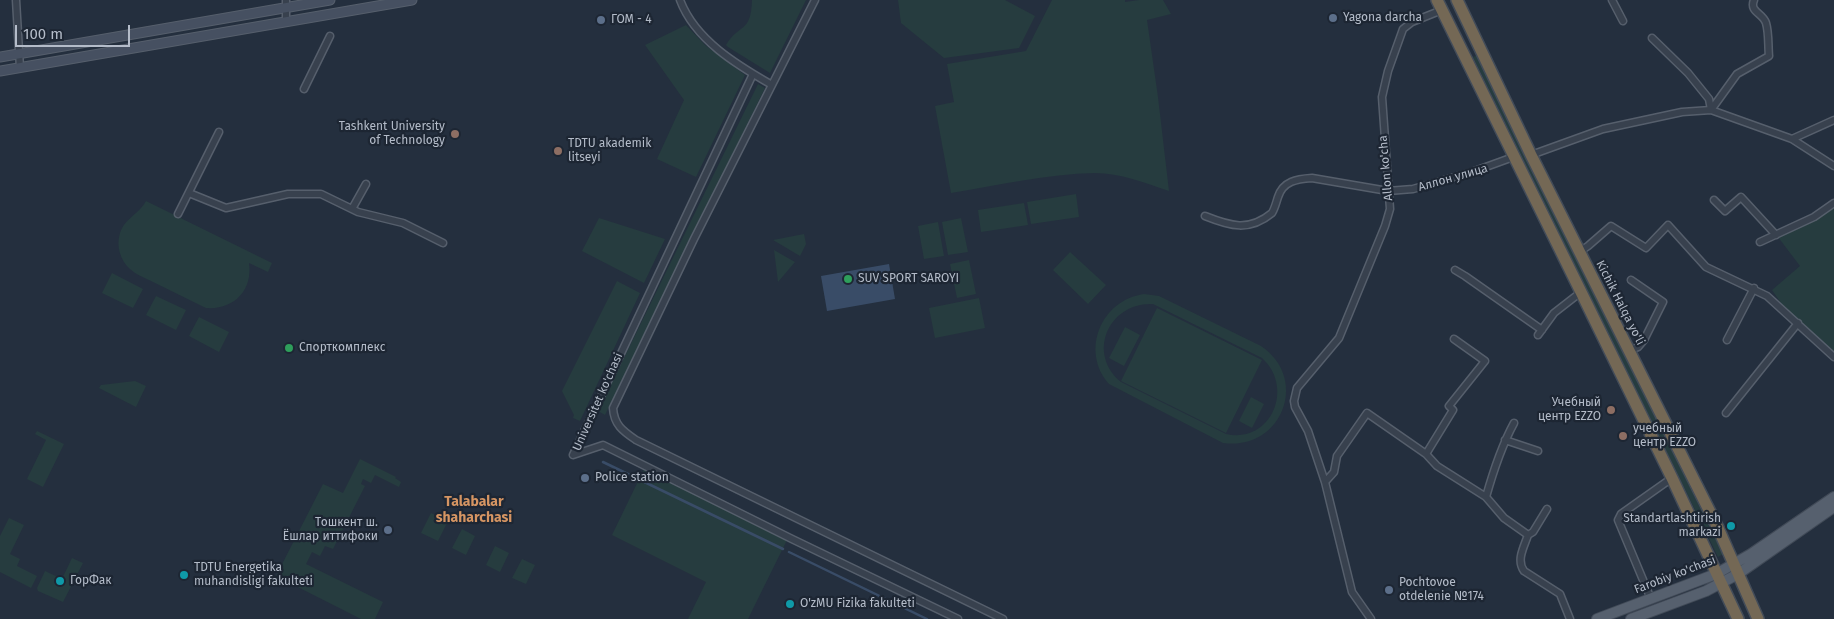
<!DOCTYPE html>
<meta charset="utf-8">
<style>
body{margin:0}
#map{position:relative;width:1834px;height:619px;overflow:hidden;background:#242f3e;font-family:"Fira Sans",sans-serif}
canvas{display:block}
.scale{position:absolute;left:15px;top:25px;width:115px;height:22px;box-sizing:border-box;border:2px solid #b4bcc9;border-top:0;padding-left:6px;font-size:15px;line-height:18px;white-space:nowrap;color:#b4bcc9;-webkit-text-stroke:4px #1d2633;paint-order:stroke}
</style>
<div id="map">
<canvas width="1834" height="619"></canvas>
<div class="scale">100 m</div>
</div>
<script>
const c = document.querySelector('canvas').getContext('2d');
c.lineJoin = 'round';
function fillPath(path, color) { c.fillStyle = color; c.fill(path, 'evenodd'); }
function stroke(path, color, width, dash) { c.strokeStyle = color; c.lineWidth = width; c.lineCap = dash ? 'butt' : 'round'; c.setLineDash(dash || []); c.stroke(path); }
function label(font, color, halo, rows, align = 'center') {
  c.font = font + ' "Fira Sans",sans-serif'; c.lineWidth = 4.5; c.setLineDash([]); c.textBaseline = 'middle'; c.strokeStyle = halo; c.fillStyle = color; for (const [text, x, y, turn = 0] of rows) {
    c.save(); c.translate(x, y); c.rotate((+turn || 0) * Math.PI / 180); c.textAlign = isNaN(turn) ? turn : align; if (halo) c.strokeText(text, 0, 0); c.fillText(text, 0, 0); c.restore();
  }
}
const green = new Path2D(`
 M 752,0 L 806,0 L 770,73 L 728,47 L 726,45 C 739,23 751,34 752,0 Z
 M 898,0 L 1005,0 L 1035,16 L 1019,48 L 944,58 L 901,23 Z
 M 1052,0 L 1125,0 L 1125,2 L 1139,0 L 1163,0 L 1171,14 L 1147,20 L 1158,97 L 1169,191 C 1145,183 1120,173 1095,173 C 1047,174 998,185 951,193 L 935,106 L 954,102 L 947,64 L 1026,51 Z
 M 686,25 L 705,45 L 745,75 L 696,177 L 657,159 L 684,100 L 645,45 Z
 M 1478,55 L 1723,554 L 1718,557 L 1473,57 Z
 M 758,84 L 765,88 L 605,415 L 598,411 Z
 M 1076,194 L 1079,217 L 1031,224 L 1027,202 Z
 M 146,201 L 272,263 L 268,272 L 249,263 C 253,291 233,310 206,308 C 188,299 171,291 153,282 C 146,278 136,275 130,269 C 120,260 116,246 120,233 C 125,218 139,214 146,201 Z
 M 1024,203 L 1028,225 L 981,232 L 978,210 Z
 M 1834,205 L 1834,353 L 1783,306 L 1772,290 L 1800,266 L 1778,237 Z
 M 599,218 L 665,239 L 644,283 L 582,251 Z
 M 961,218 L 968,252 L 948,255 L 942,222 Z
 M 938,222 L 944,256 L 924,259 L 918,226 Z
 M 804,234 L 806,244 L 800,256 L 773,240 Z
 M 774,250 L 795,262 L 778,282 Z
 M 1070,252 L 1106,285 L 1088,304 L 1053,270 Z
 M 969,260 L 976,294 L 957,298 L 950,264 Z
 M 112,273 L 143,289 L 133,308 L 102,293 Z
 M 617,281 L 640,293 L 580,421 L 573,418 L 574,415 L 562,391 Z
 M 1144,294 L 1159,296 L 1261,346 C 1310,379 1282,451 1223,443 L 1109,384 C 1080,351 1101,300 1144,294 ZM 1153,304 L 1262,358 C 1295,388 1271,444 1226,434 L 1121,382 C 1086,353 1109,302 1153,304 Z
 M 156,296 L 186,310 L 176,330 L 146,315 Z
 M 979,298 L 985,328 L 935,338 L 929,308 Z
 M 1157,308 L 1262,360 L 1226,433 L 1121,381 Z
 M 199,317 L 229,332 L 219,352 L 189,336 Z
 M 1125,327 L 1140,335 L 1124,366 L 1109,358 Z
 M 135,381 L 146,386 L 136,407 L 99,388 L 101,385 Z
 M 1251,397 L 1264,404 L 1252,428 L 1239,421 Z
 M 37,431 L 64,444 L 43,487 L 27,479 L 46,440 L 35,434 Z
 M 360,459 L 396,477 L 395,478 L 401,482 L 399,487 L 375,475 L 371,483 L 363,479 L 361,484 L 365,486 L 333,549 L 325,546 L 320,556 L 312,552 L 306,564 L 383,602 L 375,619 L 361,619 L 276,576 L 323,484 L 343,493 Z
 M 644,469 L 787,540 L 748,619 L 688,619 L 706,582 L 612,535 Z
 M 431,513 L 448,521 L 438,541 L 421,533 Z
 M 9,518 L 24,525 L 10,554 L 20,559 L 17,566 L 37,576 L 31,588 L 0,572 L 0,536 Z
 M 462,529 L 475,536 L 466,555 L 452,548 Z
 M 495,546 L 509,553 L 500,572 L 486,565 Z
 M 72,558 L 83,563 L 63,602 L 38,591 L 37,588 L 45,571 L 60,578 L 58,582 L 60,583 Z
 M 522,559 L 535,565 L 526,584 L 512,578 Z`);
const water = new Path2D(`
 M 889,264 L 895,299 L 827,311 L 821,276 Z`);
const stream = new Path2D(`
 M 603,462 L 783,549
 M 789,552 L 927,619`);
const street = new Path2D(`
 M 16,0 L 20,68
 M 286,0 L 286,21
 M 680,0 C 695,40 737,65 772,85
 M 815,0 L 694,239 L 613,408 C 614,425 623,431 636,440 L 1003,619
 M 1612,0 L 1623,21
 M 1652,38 L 1688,73 L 1709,99 L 1711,110
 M 753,74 L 573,455 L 603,445 L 792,539 L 958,619
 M 304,89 L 330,36
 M 1711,110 L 1737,74 L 1769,56 C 1768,46 1769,33 1766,23 C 1763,13 1749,12 1754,0
 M 1792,139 L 1834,120
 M 1531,155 L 1603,129 L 1682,112 L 1711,110 L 1792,139 L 1834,166
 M 189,193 L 226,208 L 288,194 L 321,194 L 358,212 L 403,223 L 443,243
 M 1714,200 L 1725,211 L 1741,197 L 1776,235
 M 352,209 L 366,184
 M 178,214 L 219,132
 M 1205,216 C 1230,226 1249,232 1272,213 C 1275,208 1276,203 1278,197 C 1283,181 1297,179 1312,178 L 1388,191 L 1413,189 L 1472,172 L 1516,156
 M 1760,242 L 1814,217 L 1834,203
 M 1579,252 L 1588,246 L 1611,226 L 1646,248 L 1668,225 L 1706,267 L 1767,296 L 1834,357
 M 1455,270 L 1465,276 L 1542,330
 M 1538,335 L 1554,313 L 1581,292
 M 1727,340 L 1754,288
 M 1628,351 L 1638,347 L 1644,340 L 1663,302 L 1631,280
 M 1726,413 L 1798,323
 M 1505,440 L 1538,451
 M 1426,454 L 1453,410 L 1449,406 L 1485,361 L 1454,339
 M 1325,482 L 1334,472 L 1337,456 L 1367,413 L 1426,454 L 1437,466 L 1486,497 L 1504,518 L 1528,535
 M 1486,497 C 1493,472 1501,447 1514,423
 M 1547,509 L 1533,532 L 1528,535 C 1524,547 1516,560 1524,571 L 1560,594 L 1570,619
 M 1651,599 L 1618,520 L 1621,514 L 1672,478
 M 1371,619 L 1352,592 L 1325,482 L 1308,431 L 1295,407 L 1294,401 L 1297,388 L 1339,338 L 1385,226 L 1390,209 L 1382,97 L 1388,71 L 1403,29 L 1412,22 L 1442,10`);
const secondary = new Path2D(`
 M 0,57 L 330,0
 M 0,71 L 412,0`);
const primary = new Path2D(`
 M 1597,619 L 1716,574 L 1751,554 L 1834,497
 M 1631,619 L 1706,591 L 1738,574 L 1834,507`);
const highway = new Path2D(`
 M 1437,0 L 1581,292 L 1672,478 L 1738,619
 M 1457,0 L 1531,155 L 1718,528 L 1758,619`);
const markers = [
 [1333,18,5,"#5c6f8a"],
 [601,20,5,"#5c6f8a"],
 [455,134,5,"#8d6e63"],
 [558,151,5,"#8d6e63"],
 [848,279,5,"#2e9e5b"],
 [289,348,5,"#2e9e5b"],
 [1611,410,5,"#8d6e63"],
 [1623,436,5,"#8d6e63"],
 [585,478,5,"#5c6f8a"],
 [1731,526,5,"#0f9aa8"],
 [388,530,5,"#5c6f8a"],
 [184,575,5,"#0f9aa8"],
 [60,581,5,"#0f9aa8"],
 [1389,590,5,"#5c6f8a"],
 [790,604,5,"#0f9aa8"]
];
const poiNames = [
 ["Yagona darcha",1343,18],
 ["ГОМ - 4",611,20],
 ["Tashkent University",445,127,"right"],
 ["of Technology",445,141,"right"],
 ["TDTU akademik",568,144],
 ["litseyi",568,158],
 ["SUV SPORT SAROYI",858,279],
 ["Спорткомплекс",299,348],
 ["Учебный",1601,403,"right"],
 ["центр EZZO",1601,417,"right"],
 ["учебный",1633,429],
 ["центр ЕZZO",1633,443],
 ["Police station",595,478],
 ["Standartlashtirish",1721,519,"right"],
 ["markazi",1721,533,"right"],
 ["Тошкент ш.",378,523,"right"],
 ["Ёшлар иттифоки",378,537,"right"],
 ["TDTU Energetika",194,568],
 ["muhandisligi fakulteti",194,582],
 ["ГорФак",70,581],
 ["Pochtovoe",1399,583],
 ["otdelenie №174",1399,597],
 ["O'zMU Fizika fakulteti",800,604]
];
const streetNames = [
 ["Allon ko'cha",1386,168,-95],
 ["Аллон улица",1453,178,-16],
 ["Kichik Halqa yo'li",1620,303,63],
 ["Universitet ko'chasi",598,402,-66],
 ["Farobiy ko'chasi",1675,575,-21]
];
const neighbourhoodNames = [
 ["Talabalar",474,502],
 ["shaharchasi",474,518]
];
fillPath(green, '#263c3f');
fillPath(water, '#394c67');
stroke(stream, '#394c67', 2.5);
stroke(street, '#565f6c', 9);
stroke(secondary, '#565f6c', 11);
stroke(primary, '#414a57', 12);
stroke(highway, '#434c59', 14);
stroke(street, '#38414e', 6);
stroke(secondary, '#465061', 9);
stroke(primary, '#56606e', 10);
stroke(highway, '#746855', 11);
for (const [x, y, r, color] of markers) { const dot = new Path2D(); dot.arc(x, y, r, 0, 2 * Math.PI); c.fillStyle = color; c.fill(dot); stroke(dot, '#1d2633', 2); }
label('12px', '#b4bcc9', '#1d2633', poiNames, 'left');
label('12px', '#b4bcc9', '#1d2633', streetNames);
label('bold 14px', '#d59563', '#1d2633', neighbourhoodNames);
</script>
